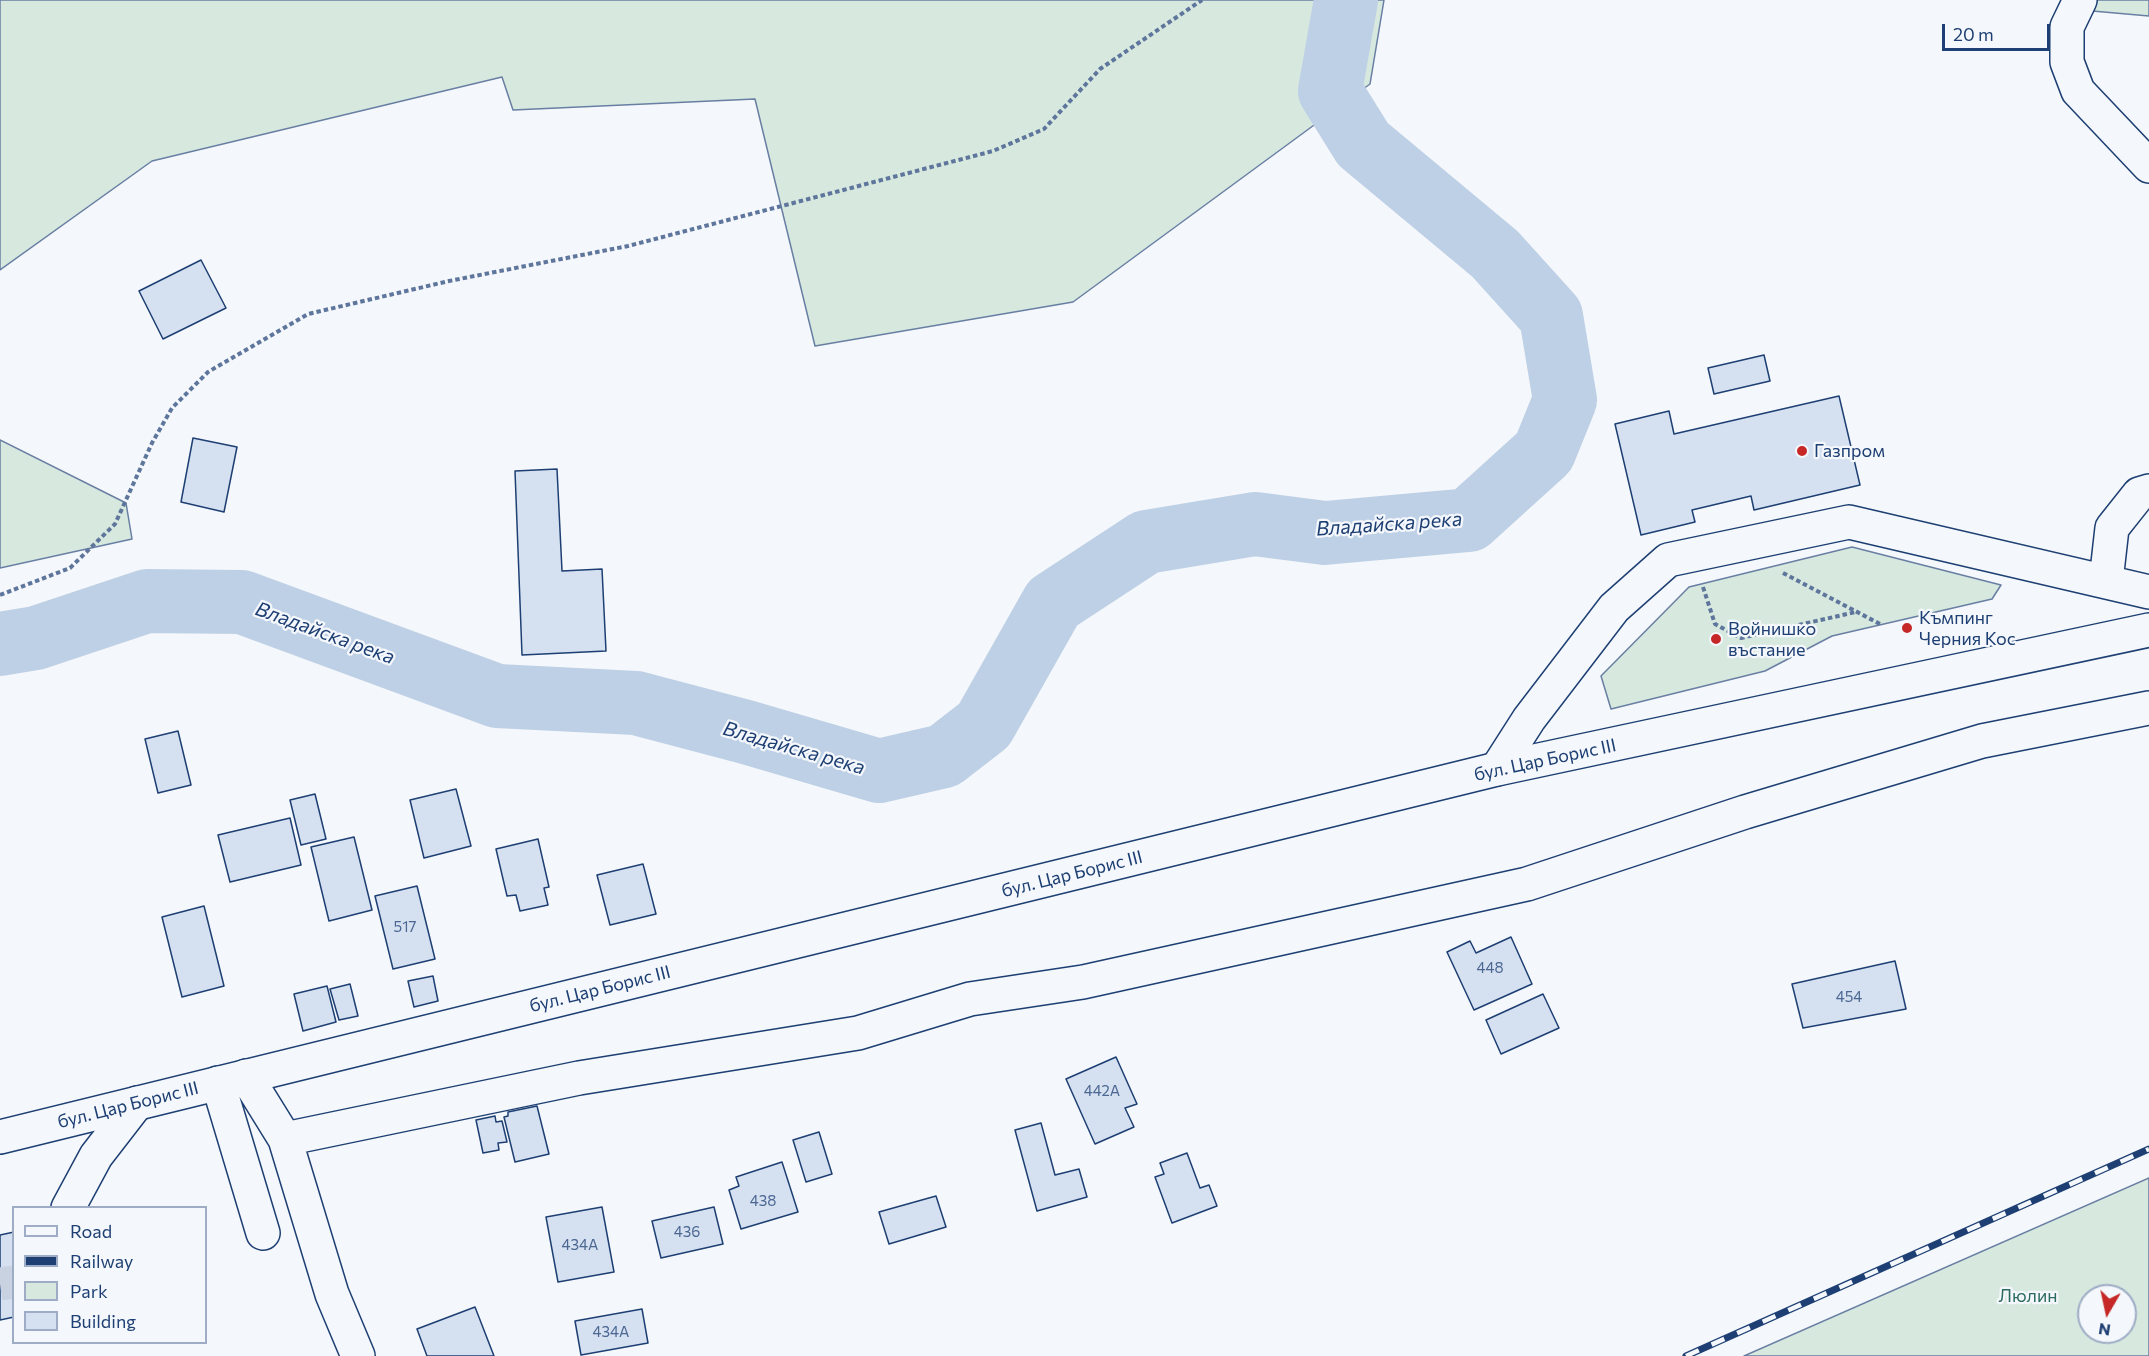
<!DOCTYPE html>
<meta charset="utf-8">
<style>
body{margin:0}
#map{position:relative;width:2149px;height:1356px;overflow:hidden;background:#f4f7fb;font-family:Commissioner,sans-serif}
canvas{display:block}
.legend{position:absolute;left:12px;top:1206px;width:195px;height:138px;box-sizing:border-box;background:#f4f7fb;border:2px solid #9eadc5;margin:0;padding:8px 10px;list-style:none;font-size:18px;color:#1d3f73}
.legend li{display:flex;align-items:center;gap:12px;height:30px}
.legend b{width:30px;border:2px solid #9eadc5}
.north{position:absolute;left:2077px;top:1284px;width:60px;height:60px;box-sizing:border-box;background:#f4f7fb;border:2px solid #9eadc5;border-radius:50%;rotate:189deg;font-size:16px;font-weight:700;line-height:24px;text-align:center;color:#1d3f73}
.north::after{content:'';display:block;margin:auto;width:21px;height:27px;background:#c62828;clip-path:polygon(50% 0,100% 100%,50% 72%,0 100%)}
.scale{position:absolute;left:1942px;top:24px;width:108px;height:27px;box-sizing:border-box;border:3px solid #1d3f73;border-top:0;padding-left:8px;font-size:18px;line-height:21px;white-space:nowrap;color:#1d3f73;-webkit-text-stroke:4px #f4f7fb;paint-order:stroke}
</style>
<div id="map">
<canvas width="2149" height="1356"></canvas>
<ul class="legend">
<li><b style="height:8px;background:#f4f7fb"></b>Road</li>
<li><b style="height:8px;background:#1d3f73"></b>Railway</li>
<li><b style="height:16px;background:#d7e8df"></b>Park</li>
<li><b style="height:16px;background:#d5e0f0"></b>Building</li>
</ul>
<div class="north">N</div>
<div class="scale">20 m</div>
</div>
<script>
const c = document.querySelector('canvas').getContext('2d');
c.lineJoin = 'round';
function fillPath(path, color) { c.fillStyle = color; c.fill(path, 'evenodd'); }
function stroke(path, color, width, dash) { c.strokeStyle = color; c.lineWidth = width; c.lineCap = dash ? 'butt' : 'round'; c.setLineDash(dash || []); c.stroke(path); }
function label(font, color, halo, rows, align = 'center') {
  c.font = font + ' Commissioner,sans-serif'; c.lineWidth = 4.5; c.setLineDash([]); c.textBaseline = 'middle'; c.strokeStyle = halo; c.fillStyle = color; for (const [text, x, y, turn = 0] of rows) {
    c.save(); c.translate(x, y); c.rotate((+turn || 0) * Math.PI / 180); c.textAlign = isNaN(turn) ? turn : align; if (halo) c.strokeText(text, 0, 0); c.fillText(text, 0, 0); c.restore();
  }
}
const green = new Path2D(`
 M 0,0 L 1384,0 L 1370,84 L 1073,302 L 815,346 L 755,99 L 513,110 L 502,77 L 152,161 L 0,270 Z
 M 2071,0 L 2149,0 L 2149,16 L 2081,10 Z
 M 0,440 L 126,503 L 132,539 L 0,568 Z
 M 1852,547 L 2001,585 L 1992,599 L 1832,636 L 1765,671 L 1611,709 L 1601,676 L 1689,587 Z
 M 2149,1178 L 2149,1356 L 1744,1356 ZM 2089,1296 L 2125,1296 L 2125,1332 L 2089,1332 Z`);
const river = new Path2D(`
 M 0,644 L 36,638 L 147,601 L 242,602 L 497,696 L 636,703 L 746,732 L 879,771 L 944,756 L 984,725 L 1053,603 L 1146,542 L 1255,524 L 1325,533 L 1469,520 L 1544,452 L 1565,400 L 1551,316 L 1495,254 L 1363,144 L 1330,91 L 1346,0`);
const building = new Path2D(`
 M 201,260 L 226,308 L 163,339 L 139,291 Z
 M 1764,355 L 1770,381 L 1714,394 L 1708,368 Z
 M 1839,396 L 1860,485 L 1754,510 L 1751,496 L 1692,510 L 1695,522 L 1641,535 L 1615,424 L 1669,411 L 1674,434 Z
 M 193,438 L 237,447 L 224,512 L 181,502 Z
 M 557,469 L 562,571 L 602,569 L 606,651 L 522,655 L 515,471 Z
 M 178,731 L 191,785 L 158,793 L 145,739 Z
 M 456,789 L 471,846 L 424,858 L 410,800 Z
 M 315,794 L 326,839 L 301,845 L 290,800 Z
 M 290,818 L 301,865 L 230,882 L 218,835 Z
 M 354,837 L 372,910 L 329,921 L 311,847 Z
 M 538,839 L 549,887 L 544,888 L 548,905 L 520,911 L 516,895 L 507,896 L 496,849 Z
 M 643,864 L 656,914 L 610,925 L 597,875 Z
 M 417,886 L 435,959 L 393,969 L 375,896 Z
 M 204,906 L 224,986 L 182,997 L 162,917 Z
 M 1511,937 L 1532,984 L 1474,1010 L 1447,952 L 1470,941 L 1476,953 Z
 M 1895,961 L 1906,1009 L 1803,1028 L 1792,984 Z
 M 433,976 L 438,1001 L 414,1007 L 408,981 Z
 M 350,984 L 358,1016 L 339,1020 L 330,989 Z
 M 327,986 L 336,1022 L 303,1031 L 294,994 Z
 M 1543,994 L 1559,1028 L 1501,1054 L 1486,1020 Z
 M 1116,1057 L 1137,1104 L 1125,1108 L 1134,1127 L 1095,1144 L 1066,1079 Z
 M 537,1106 L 549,1154 L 515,1162 L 504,1117 L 508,1116 L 508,1112 Z
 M 495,1116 L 496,1122 L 502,1121 L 507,1142 L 498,1143 L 499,1150 L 483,1153 L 476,1120 Z
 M 1041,1123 L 1055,1175 L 1079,1169 L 1087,1197 L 1037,1211 L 1015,1130 Z
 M 819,1132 L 832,1174 L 806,1182 L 793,1140 Z
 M 1187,1153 L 1200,1188 L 1209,1185 L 1217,1206 L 1172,1223 L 1155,1177 L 1164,1174 L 1160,1163 Z
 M 782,1162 L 798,1212 L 741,1229 L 729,1190 L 739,1186 L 736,1177 Z
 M 936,1196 L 946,1227 L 889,1244 L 879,1212 Z
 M 602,1207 L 614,1272 L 558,1282 L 546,1217 Z
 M 714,1207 L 723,1244 L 661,1258 L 652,1221 Z
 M 14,1232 L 14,1317 L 0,1320 L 0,1235 Z
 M 475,1307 L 494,1356 L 427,1356 L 417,1329 Z
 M 642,1309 L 648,1343 L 581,1355 L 575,1321 Z`);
const minorTunnel = new Path2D(`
 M 0,1284 L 14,1282`);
const path = new Path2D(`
 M 1783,573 L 1880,624
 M 1703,587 L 1715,624 L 1741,638 L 1856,612
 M 0,595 L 70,568 L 115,524 L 152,443 L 172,408 L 208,372 L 308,314 L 449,281 L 628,246 L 993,151 L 1044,129 L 1100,69 L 1202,0`);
const minor = new Path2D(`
 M 2080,0 L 2067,27 L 2067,62 L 2078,91 L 2149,166
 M 2106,581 L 2112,528 L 2139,494 L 2149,491
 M 1497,769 L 1529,719 L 1614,608 L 1668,560 L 1849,522 L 2149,592
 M 246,1076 L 285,1139 L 332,1294 L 358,1356
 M 218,1083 L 263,1233
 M 285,1139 L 579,1078 L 858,1033 L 970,999 L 1083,982 L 1527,884 L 1745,812 L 1982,741 L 2149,708
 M 68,1208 L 96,1156 L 137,1103`);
const major = new Path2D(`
 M 0,1137 L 1497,769 L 2149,630`);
const rail = new Path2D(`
 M 1686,1356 L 2149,1149`);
const markers = [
 [1802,451,6,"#c62828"],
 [1907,628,6,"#c62828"],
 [1716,639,6,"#c62828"]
];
const numberNames = [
 ["517",405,927],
 ["448",1490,968],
 ["454",1849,997],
 ["442А",1102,1091],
 ["438",763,1201],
 ["436",687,1232],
 ["434А",580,1245],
 ["434А",611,1332]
];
const poiNames = [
 ["Газпром",1814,451],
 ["Къмпинг",1919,618],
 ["Черния Кос",1919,639],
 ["Войнишко",1728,629],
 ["въстание",1728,650]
];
const streetNames = [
 ["бул. Цар Борис III",1545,760,-12],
 ["бул. Цар Борис III",1072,874,-14],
 ["бул. Цар Борис III",600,989,-14],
 ["бул. Цар Борис III",128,1105,-14]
];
const parkNames = [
 ["Люлин",2028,1296]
];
const waterNames = [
 ["Владайска река",1389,524,-4],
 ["Владайска река",325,633,20],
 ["Владайска река",794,748,16]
];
fillPath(green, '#d7e8df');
stroke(green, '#687fa3', 1.5);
stroke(river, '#bed0e5', 64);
fillPath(building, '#d5e0f0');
stroke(building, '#1d3f73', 1.5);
stroke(minorTunnel, '#c9d2e0', 33, [33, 16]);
stroke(minor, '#1d3f73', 36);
stroke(major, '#1d3f73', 36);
stroke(path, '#5e769c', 4, [4.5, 3]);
stroke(minor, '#f4f7fb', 33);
stroke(major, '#f4f7fb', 33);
stroke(rail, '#1d3f73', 7);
stroke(rail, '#f4f7fb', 4.5, [14]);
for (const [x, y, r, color] of markers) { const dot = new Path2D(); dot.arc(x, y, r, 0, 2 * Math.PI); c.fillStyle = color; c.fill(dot); stroke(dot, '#f4f7fb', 2); }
label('15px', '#4b6792', null, numberNames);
label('18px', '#1d3f73', '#f4f7fb', poiNames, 'left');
label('18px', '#1d3f73', '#f4f7fb', streetNames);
label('18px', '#2c6c60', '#f4f7fb', parkNames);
label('italic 20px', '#1d3f73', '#f4f7fb', waterNames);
</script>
